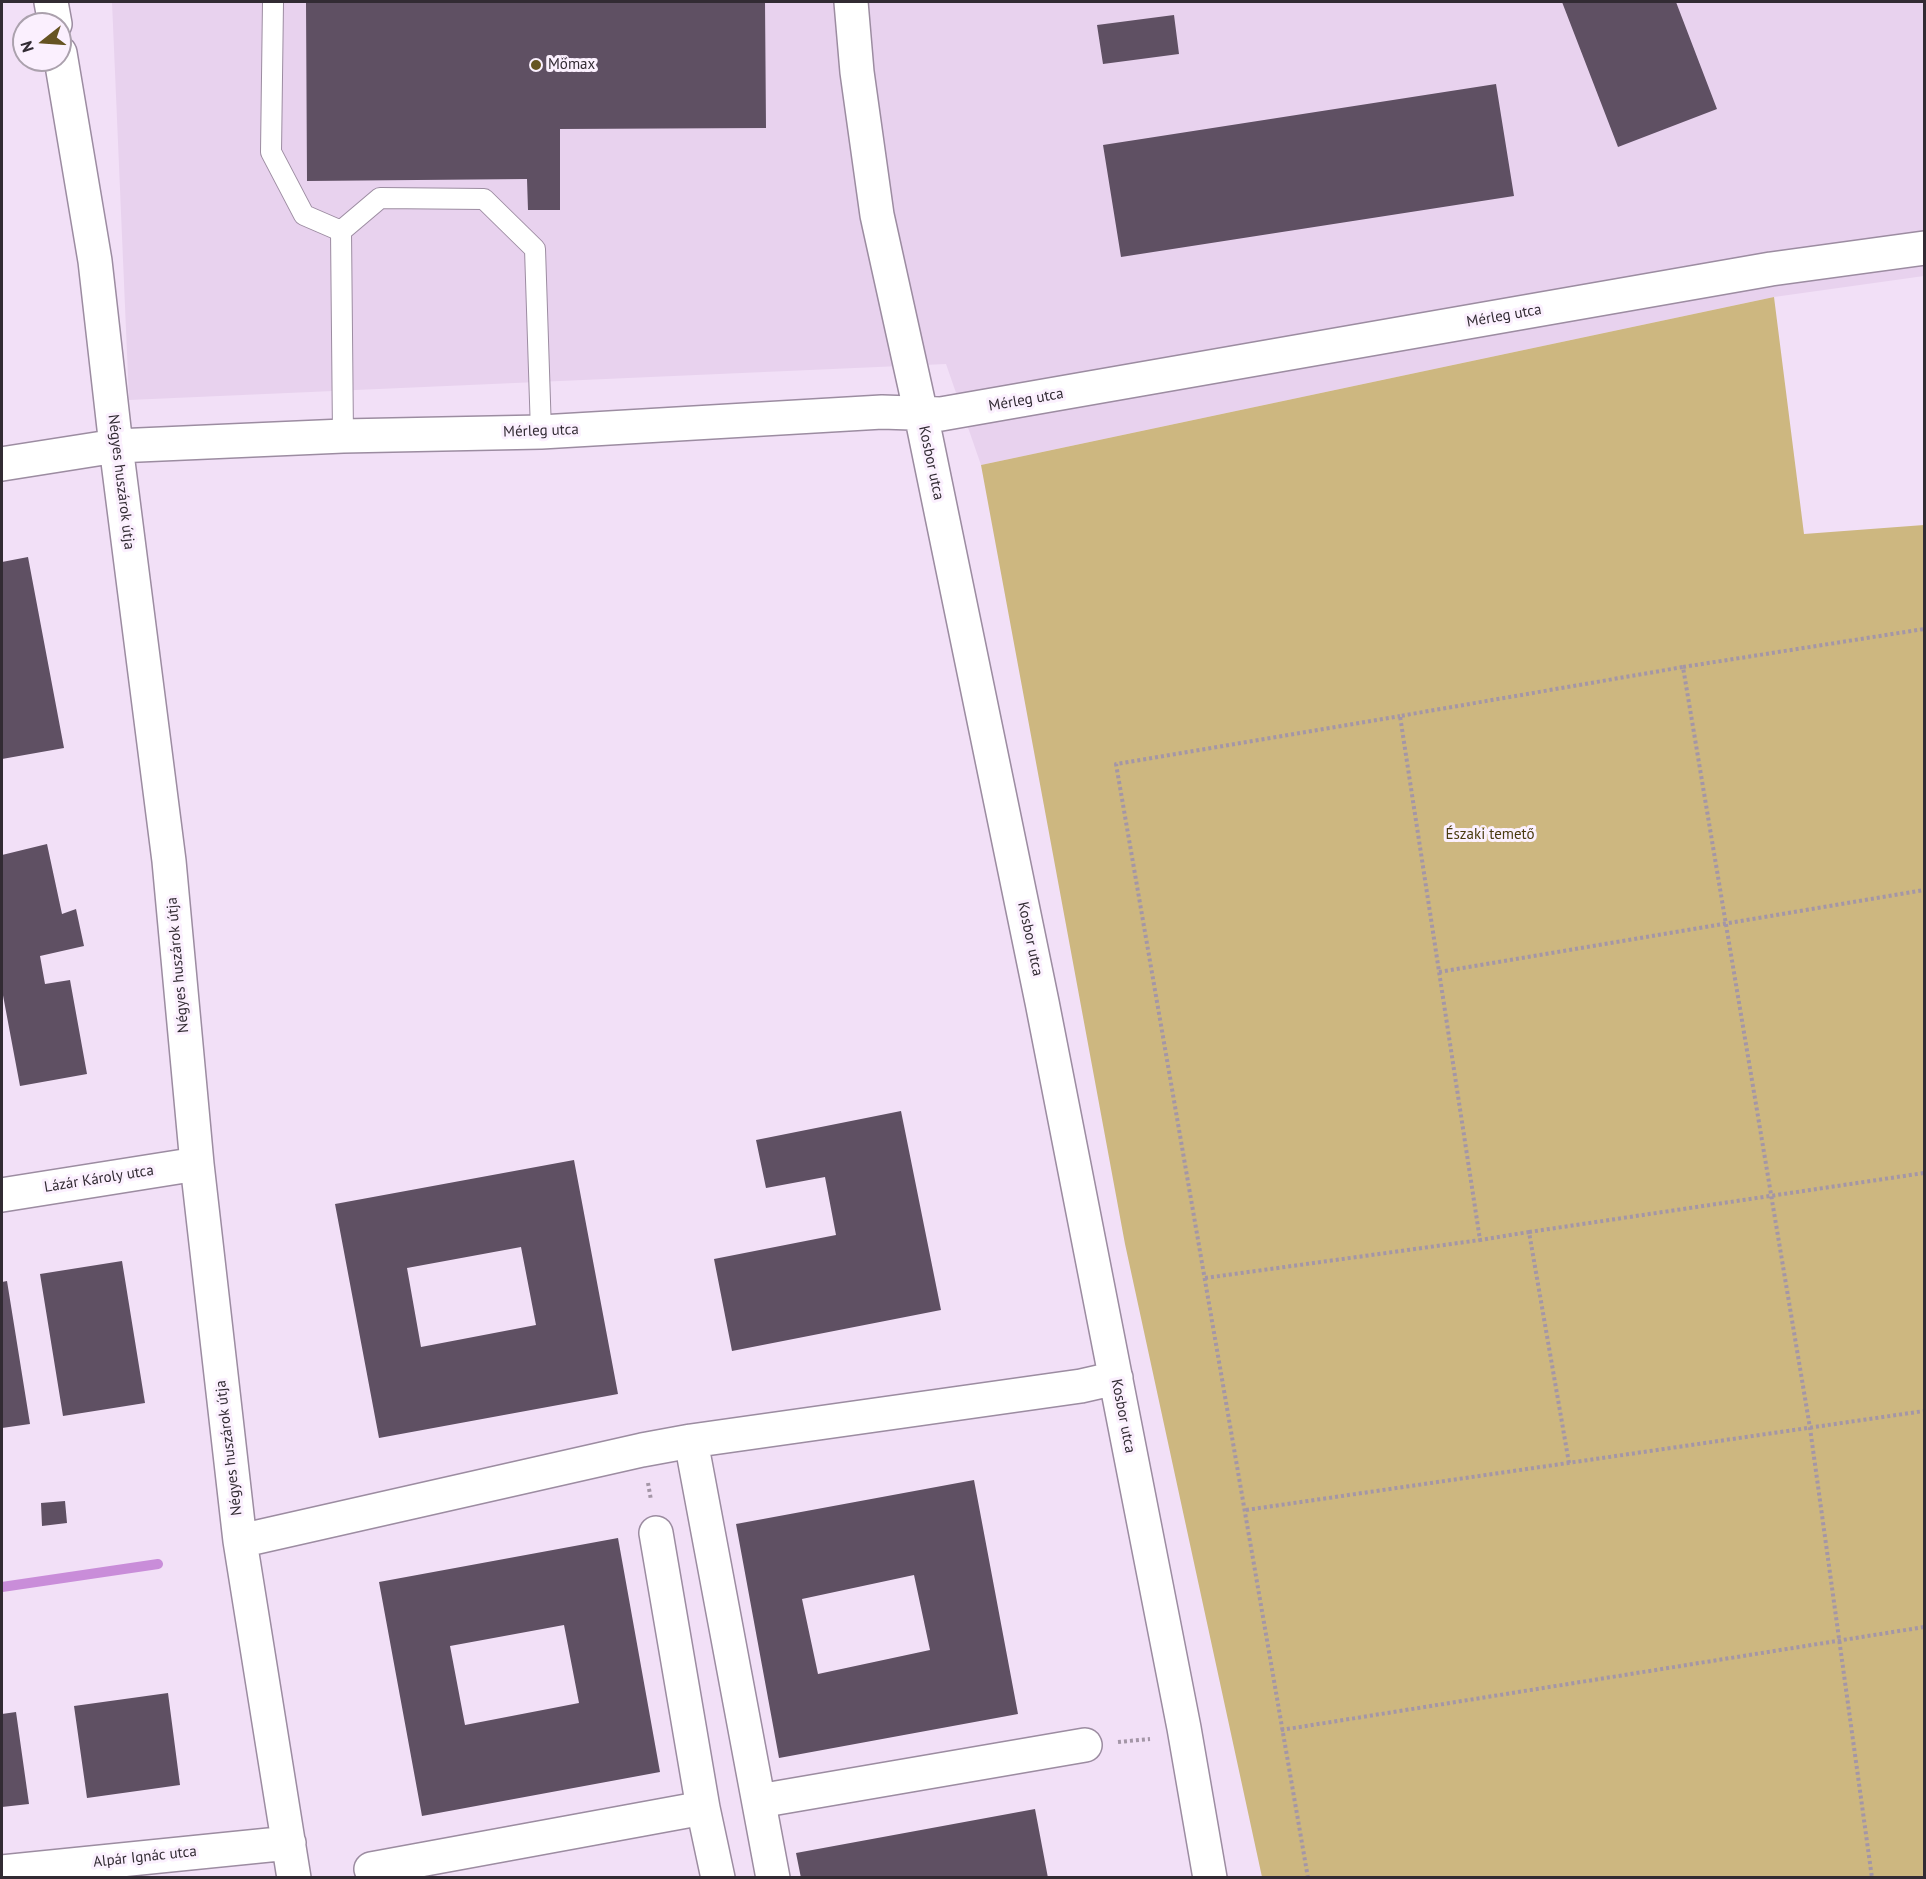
<!DOCTYPE html>
<meta charset="utf-8">
<style>
body{margin:0}
#map{position:relative;width:1926px;height:1879px;overflow:hidden;background:#f2e0f7;font-family:"PT Sans",sans-serif}
canvas{display:block}
.frame{position:absolute;inset:0;border:3px solid #322b33;pointer-events:none}
.north{position:absolute;left:12px;top:12px;width:60px;height:60px;box-sizing:border-box;background:#fbf0fe;border:2px solid #aba1ad;border-radius:50%;rotate:253deg;font-size:16px;font-weight:700;line-height:24px;text-align:center;color:#322b33}
.north::after{content:'';display:block;margin:auto;width:21px;height:27px;background:#665422;clip-path:polygon(50% 0,100% 100%,50% 72%,0 100%)}
</style>
<div id="map">
<canvas width="1926" height="1879"></canvas>
<div class="frame"></div>
<div class="north">N</div>
</div>
<script>
const c = document.querySelector('canvas').getContext('2d');
c.lineJoin = 'round';
function fillPath(path, color) { c.fillStyle = color; c.fill(path, 'evenodd'); }
function stroke(path, color, width, dash) { c.strokeStyle = color; c.lineWidth = width; c.lineCap = dash ? 'butt' : 'round'; c.setLineDash(dash || []); c.stroke(path); }
function label(font, color, halo, rows, align = 'center') {
  c.font = font + ' "PT Sans",sans-serif'; c.lineWidth = 6; c.setLineDash([]); c.textBaseline = 'middle'; c.strokeStyle = halo; c.fillStyle = color; for (const [text, x, y, turn = 0] of rows) {
    c.save(); c.translate(x, y); c.rotate((+turn || 0) * Math.PI / 180); c.textAlign = isNaN(turn) ? turn : align; if (halo) c.strokeText(text, 0, 0); c.fillText(text, 0, 0); c.restore();
  }
}
const built = new Path2D(`
 M 112,2 L 1924,2 L 1924,276 L 1774,297 L 981,465 L 946,364 L 129,400 Z`);
const green = new Path2D(`
 M 1774,297 L 1804,534 L 1924,525 L 1924,1877 L 1262,1877 L 1125,1244 L 981,465 Z`);
const stream = new Path2D(`
 M 2,1587 L 158,1564`);
const building = new Path2D(`
 M 306,2 L 765,2 L 766,128 L 560,129 L 560,210 L 528,210 L 527,179 L 307,181 Z
 M 1562,2 L 1676,2 L 1717,109 L 1618,147 Z
 M 1174,15 L 1179,54 L 1103,64 L 1097,25 Z
 M 1496,84 L 1514,196 L 1121,257 L 1103,145 Z
 M 28,557 L 64,748 L 2,759 L 2,562 Z
 M 47,844 L 62,914 L 76,909 L 84,946 L 40,956 L 45,984 L 70,980 L 87,1074 L 20,1086 L 2,990 L 2,855 Z
 M 901,1111 L 941,1310 L 732,1351 L 714,1259 L 836,1235 L 825,1177 L 766,1188 L 756,1140 Z
 M 574,1160 L 618,1394 L 379,1438 L 335,1204 ZM 521,1247 L 536,1325 L 421,1347 L 407,1268 Z
 M 122,1261 L 145,1403 L 63,1416 L 40,1274 Z
 M 7,1281 L 30,1424 L 2,1428 L 2,1282 Z
 M 974,1480 L 1018,1714 L 779,1758 L 736,1524 ZM 914,1575 L 930,1650 L 818,1674 L 802,1599 Z
 M 65,1501 L 67,1523 L 42,1526 L 41,1503 Z
 M 618,1538 L 660,1772 L 422,1816 L 379,1582 ZM 564,1625 L 579,1703 L 465,1725 L 450,1646 Z
 M 168,1693 L 180,1785 L 87,1798 L 74,1706 Z
 M 16,1712 L 29,1804 L 2,1807 L 2,1714 Z
 M 1035,1809 L 1048,1878 L 801,1878 L 796,1853 Z`);
const path = new Path2D(`
 M 1683,667 L 1924,629
 M 1439,972 L 1924,890
 M 1529,1232 L 1924,1173
 M 1205,1278 L 1480,1240
 M 1569,1463 L 1529,1232 L 1480,1240 L 1400,716 L 1683,667 L 1810,1428 L 1872,1878
 M 648,1483 L 651,1500
 M 1246,1510 L 1924,1411
 M 1281,1730 L 1924,1627
 M 1118,1742 L 1150,1739
 M 1308,1878 L 1116,764 L 1400,716`);
const lane = new Path2D(`
 M 273,2 L 271,152 L 304,215 L 341,231
 M 343,436 L 341,231 L 380,198 L 484,199 L 535,249 L 541,432`);
const street = new Path2D(`
 M 51,2 L 55,24
 M 851,2 L 857,72 L 877,215 L 921,414 L 1042,1002 L 1184,1728 L 1210,1878
 M 60,53 L 95,261 L 116,446 L 169,861 L 197,1164 L 240,1541 L 294,1878
 M 2,464 L 116,446 L 343,436 L 541,432 L 882,412 L 941,414 L 1771,269 L 1924,248
 M 2,1195 L 197,1164
 M 691,1441 L 773,1878
 M 656,1533 L 703,1808 L 718,1878
 M 240,1541 L 642,1450 L 691,1441 L 1081,1386 L 1116,1378
 M 759,1801 L 1085,1745
 M 371,1869 L 703,1808
 M 2,1872 L 289,1843`);
const markers = [
 [536,65,6,"#665422"]
];
const poiNames = [
 ["Mömax",548,65]
];
const streetNames = [
 ["Mérleg utca",1504,316,-10],
 ["Mérleg utca",1026,400,-10],
 ["Mérleg utca",541,431,-2],
 ["Kosbor utca",931,463,78],
 ["Négyes huszárok útja",121,482,83],
 ["Kosbor utca",1030,939,78],
 ["Négyes huszárok útja",178,965,-95],
 ["Lázár Károly utca",99,1179,-9],
 ["Kosbor utca",1123,1416,79],
 ["Négyes huszárok útja",229,1448,-97],
 ["Alpár Ignác utca",145,1857,-6]
];
const parkNames = [
 ["Északi temető",1490,835]
];
fillPath(built, '#e8d2ee');
fillPath(green, '#cdb780');
stroke(stream, '#c98dd9', 10);
fillPath(building, '#5f5063');
stroke(lane, '#9c8ca1', 22);
stroke(street, '#9c8ca1', 36);
stroke(path, '#a496a7', 4, [3, 3]);
stroke(lane, '#fff', 20);
stroke(street, '#fff', 33);
for (const [x, y, r, color] of markers) { const dot = new Path2D(); dot.arc(x, y, r, 0, 2 * Math.PI); c.fillStyle = color; c.fill(dot); stroke(dot, '#fbf0fe', 2); }
label('15px', '#322b33', '#fbf0fe', poiNames, 'left');
label('15px', '#322b33', '#fbf0fe', streetNames);
label('15px', '#48390e', '#fbf0fe', parkNames);
</script>
